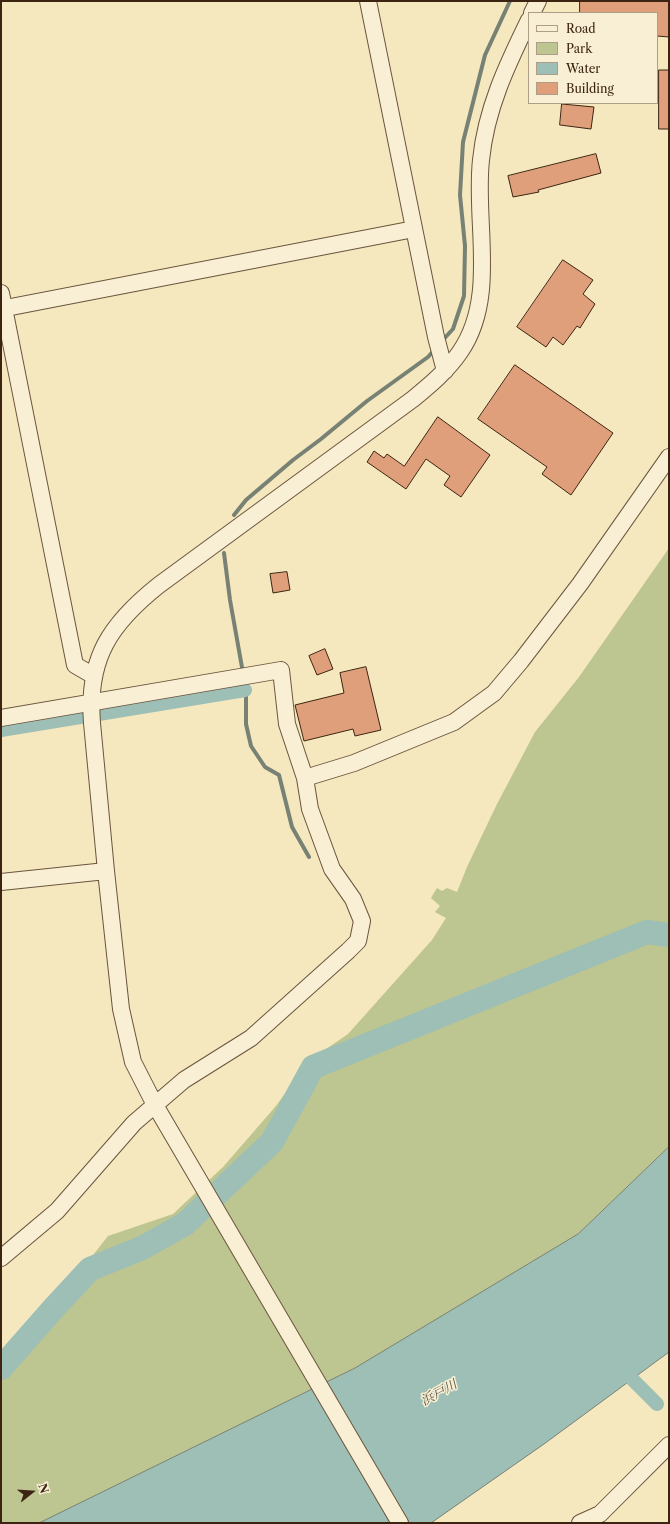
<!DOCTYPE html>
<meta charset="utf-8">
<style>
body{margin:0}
#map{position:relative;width:670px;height:1524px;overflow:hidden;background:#f5e7be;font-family:"Libre Caslon Text",serif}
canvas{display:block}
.frame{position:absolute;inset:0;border:2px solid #3d2412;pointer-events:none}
.legend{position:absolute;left:528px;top:12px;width:130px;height:92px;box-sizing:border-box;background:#f8efd5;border:1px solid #ad9e87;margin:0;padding:5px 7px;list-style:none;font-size:12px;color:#3d2412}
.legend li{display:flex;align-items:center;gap:8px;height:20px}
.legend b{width:20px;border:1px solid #ad9e87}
.north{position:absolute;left:12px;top:1472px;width:40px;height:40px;-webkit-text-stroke:3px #f8efd5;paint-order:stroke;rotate:73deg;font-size:11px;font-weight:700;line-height:16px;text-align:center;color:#3d2412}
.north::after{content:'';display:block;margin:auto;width:14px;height:18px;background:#3d2412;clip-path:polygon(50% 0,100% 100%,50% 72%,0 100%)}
</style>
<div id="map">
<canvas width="670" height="1524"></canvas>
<div class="frame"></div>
<ul class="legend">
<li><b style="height:5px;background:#f8efd5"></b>Road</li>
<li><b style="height:11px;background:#bdc590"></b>Park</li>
<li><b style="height:11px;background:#9dbfb6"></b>Water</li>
<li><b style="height:11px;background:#df9f7a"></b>Building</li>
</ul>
<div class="north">N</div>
</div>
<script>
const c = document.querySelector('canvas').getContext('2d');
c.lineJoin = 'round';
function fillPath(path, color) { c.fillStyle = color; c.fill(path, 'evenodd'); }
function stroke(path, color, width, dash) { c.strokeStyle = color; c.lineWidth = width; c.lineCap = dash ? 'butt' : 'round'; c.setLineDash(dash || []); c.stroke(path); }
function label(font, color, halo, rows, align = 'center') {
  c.font = font + ' "Libre Caslon Text","Noto Serif JP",serif'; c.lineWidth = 3; c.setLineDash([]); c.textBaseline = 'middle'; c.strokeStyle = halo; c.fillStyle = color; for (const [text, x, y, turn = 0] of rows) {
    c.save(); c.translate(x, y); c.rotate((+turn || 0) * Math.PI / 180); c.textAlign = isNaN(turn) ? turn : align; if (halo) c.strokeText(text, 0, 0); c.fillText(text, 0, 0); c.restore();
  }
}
const green = new Path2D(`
 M 669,548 L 669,1147 L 578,1234 L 355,1368 L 39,1523 L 1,1523 L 1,1358 L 79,1273 L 108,1236 L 173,1214 L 223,1167 L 276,1106 L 307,1062 L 348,1034 L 432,940 L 446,918 L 435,912 L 440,906 L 431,898 L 437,888 L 442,891 L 447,888 L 457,892 L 467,867 L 497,804 L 535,732 L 579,677 Z`);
const water = new Path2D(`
 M 669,1147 L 669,1352 L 544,1444 L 431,1523 L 39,1523 L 355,1368 L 578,1234 Z`);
const stream = new Path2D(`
 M 441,342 L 453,329 L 464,296 L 465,246 L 460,195 L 463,142 L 485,55 L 510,1
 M 234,515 L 246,500 L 293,460 L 321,439 L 367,401 L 428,357 L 435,349
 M 224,553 L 230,600 L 243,673
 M 244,680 L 246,695 L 246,724 L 251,746 L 265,767 L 279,775 L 292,827 L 309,857`);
const canal = new Path2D(`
 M 1,730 L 245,690
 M 619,1366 L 657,1404`);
const river = new Path2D(`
 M 1,1368 L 53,1309 L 90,1269 L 142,1248 L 185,1224 L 272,1142 L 313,1067 L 647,932 L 669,935`);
const building = new Path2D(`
 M 580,1 L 669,1 L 669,37 L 657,36 L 657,13 L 580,13 Z
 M 659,70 L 669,70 L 669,129 L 659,129 Z
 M 562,104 L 594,107 L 591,129 L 560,125 Z
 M 596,154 L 601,173 L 538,190 L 539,192 L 513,197 L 508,176 Z
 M 563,260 L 593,280 L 583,294 L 595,304 L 580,328 L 577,326 L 563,345 L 553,337 L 546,347 L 517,327 Z
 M 515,365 L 613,433 L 571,495 L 542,474 L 547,467 L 478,419 Z
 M 438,417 L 490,455 L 461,497 L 444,485 L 450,476 L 426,459 L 406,489 L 367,462 L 374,451 L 384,458 L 387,454 L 404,466 Z
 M 287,572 L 290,590 L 273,593 L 270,574 Z
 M 325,649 L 333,669 L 317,675 L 309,656 Z
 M 366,667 L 381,730 L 355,736 L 353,729 L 304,741 L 295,705 L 344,693 L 340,673 Z`);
const minor = new Path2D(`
 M 368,1 L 436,337 L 445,371
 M 532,13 L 538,1
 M 1,293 L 75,665 L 94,676
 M 1,309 L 414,229
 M 1,718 L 281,670 L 287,724 L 305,778 L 310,809 L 332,869 L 353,899 L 362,921 L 358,941 L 348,951 L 251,1038 L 184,1080 L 134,1123 L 57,1211 L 1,1258
 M 305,778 L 354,763 L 454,722 L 494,693 L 521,661 L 580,584 L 669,457
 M 1,882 L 106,871
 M 400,1523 L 155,1105 L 133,1062 L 121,1009 L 106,871 L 92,723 C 87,658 110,624 159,585 L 413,399 C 430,385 447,371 460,352 C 498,297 474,222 481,160 C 486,109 507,65 529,20
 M 580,1523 L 600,1514 L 669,1445`);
const waterNames = [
 ["浜戸川",439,1393,-29]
];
fillPath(green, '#bdc590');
fillPath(water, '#9dbfb6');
stroke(water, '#778174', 1);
stroke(stream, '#778174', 4);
stroke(canal, '#9dbfb6', 14);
stroke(river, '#9dbfb6', 24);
fillPath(building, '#df9f7a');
stroke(building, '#3d2412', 1);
stroke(minor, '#6b553d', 18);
stroke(minor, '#f8efd5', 16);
label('italic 13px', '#5a5243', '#f8efd5', waterNames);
</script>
